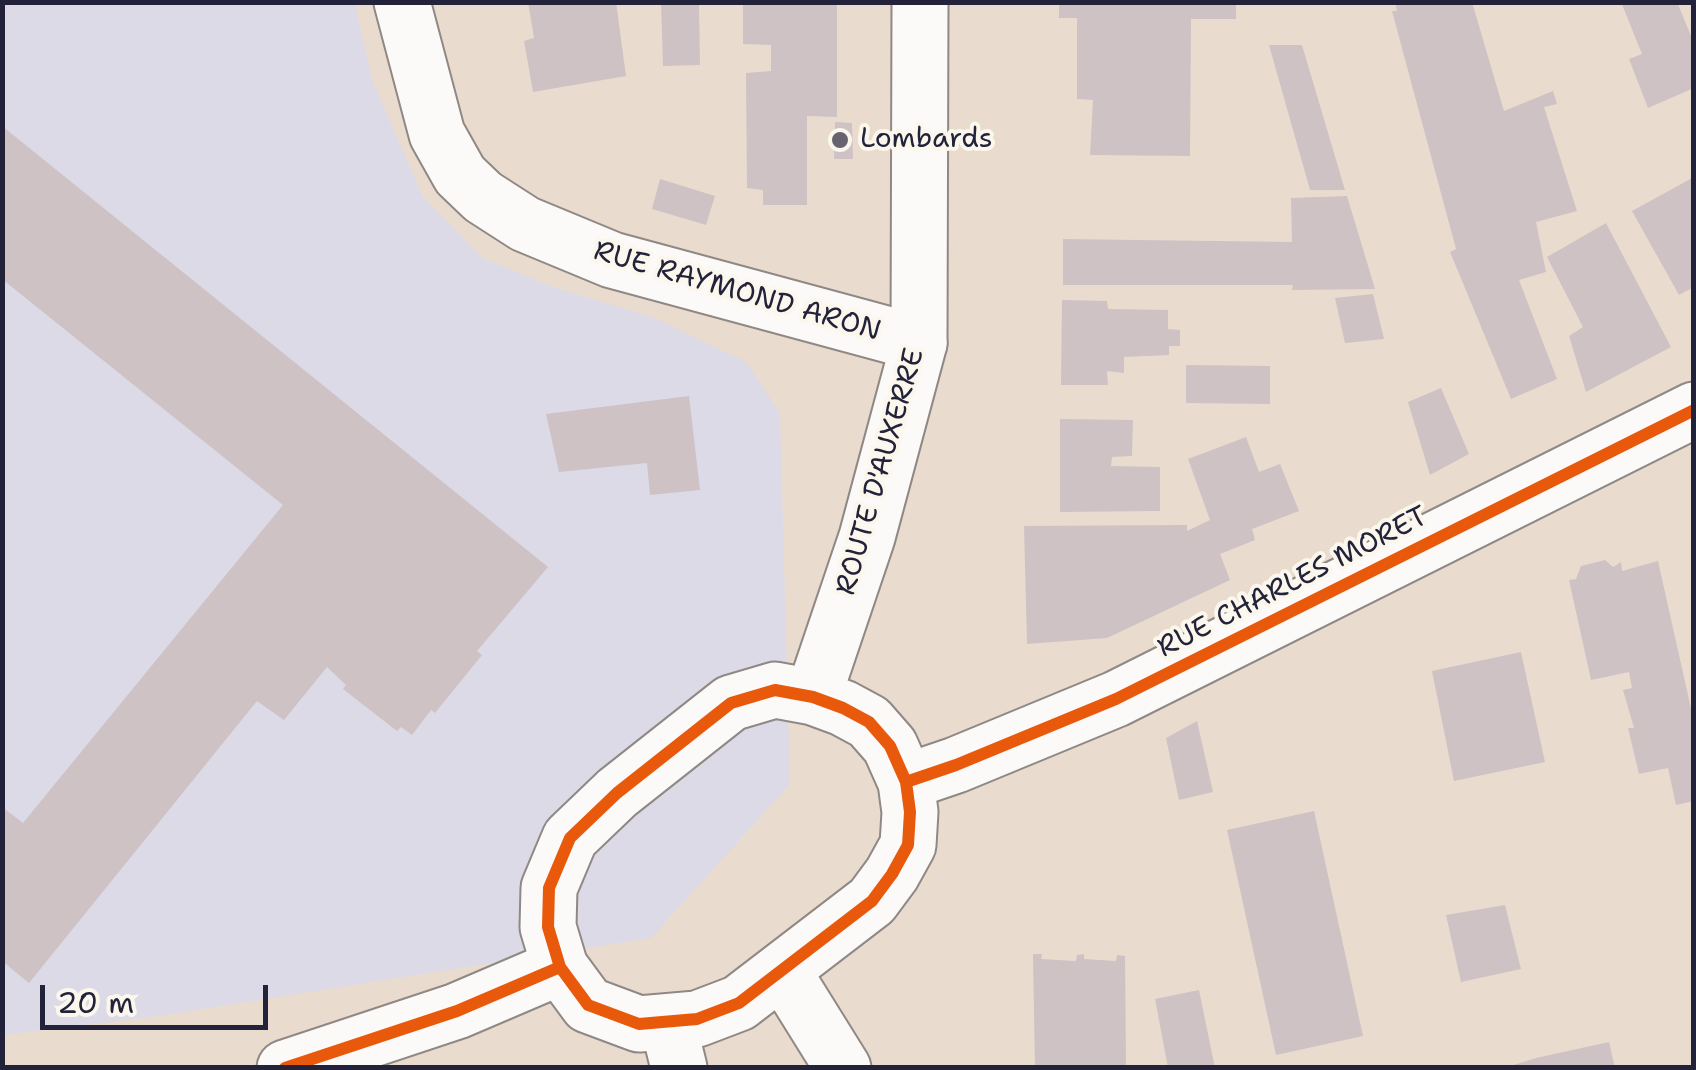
<!DOCTYPE html>
<style>
body{margin:0}
#map{position:relative;width:1696px;height:1070px;overflow:hidden;background:#e9dcce;font-family:"Shantell Sans",sans-serif}
canvas{display:block}
.frame{position:absolute;inset:0;border:5px solid #22223b;pointer-events:none}
.scale{position:absolute;left:40px;top:985px;width:228px;height:45px;box-sizing:border-box;border:5px solid #22223b;border-top:0;padding-left:12px;font-size:30px;line-height:35px;white-space:nowrap;color:#22223b;-webkit-text-stroke:8px #fbf7ec;paint-order:stroke}
</style>
<div id="map">
<canvas width="1696" height="1070"></canvas>
<div class="frame"></div>
<div class="scale">20 m</div>
</div>
<script>
const c = document.querySelector('canvas').getContext('2d');
c.lineJoin = 'round';
function fillPath(path, color) { c.fillStyle = color; c.fill(path, 'evenodd'); }
function stroke(path, color, width, dash) { c.strokeStyle = color; c.lineWidth = width; c.lineCap = dash ? 'butt' : 'round'; c.setLineDash(dash || []); c.stroke(path); }
function label(font, color, halo, rows, align = 'center') {
  c.font = font + ' "Shantell Sans",sans-serif'; c.lineWidth = 8; c.setLineDash([]); c.textBaseline = 'middle'; c.strokeStyle = halo; c.fillStyle = color; for (const [text, x, y, turn = 0] of rows) {
    c.save(); c.translate(x, y); c.rotate((+turn || 0) * Math.PI / 180); c.textAlign = isNaN(turn) ? turn : align; if (halo) c.strokeText(text, 0, 0); c.fillText(text, 0, 0); c.restore();
  }
}
const built = new Path2D(`
 M 2,3 L 355,3 L 372,80 L 423,197 L 483,258 L 553,287 L 652,317 L 746,362 L 780,413 L 790,784 L 651,938 L 158,1016 L 3,1035 Z`);
const building = new Path2D(`
 M 528,2 L 616,2 L 626,76 L 533,92 L 524,41 L 534,38 Z
 M 661,2 L 699,2 L 700,65 L 663,66 Z
 M 743,2 L 837,2 L 837,117 L 807,116 L 807,205 L 763,205 L 763,190 L 747,188 L 746,73 L 771,71 L 771,45 L 743,44 Z
 M 1059,2 L 1236,2 L 1236,19 L 1191,19 L 1190,156 L 1090,155 L 1093,100 L 1077,99 L 1077,18 L 1059,18 Z
 M 1395,2 L 1472,2 L 1504,111 L 1553,91 L 1557,104 L 1544,107 L 1577,211 L 1536,222 L 1546,272 L 1519,280 L 1557,379 L 1511,399 L 1450,252 L 1456,249 L 1392,11 L 1397,11 Z
 M 1621,2 L 1677,2 L 1694,43 L 1694,88 L 1648,108 L 1629,59 L 1642,54 Z
 M 1269,45 L 1302,45 L 1345,190 L 1310,190 Z
 M 835,122 L 852,123 L 853,159 L 834,159 Z
 M 2,126 L 548,567 L 477,651 L 482,655 L 435,713 L 431,710 L 412,735 L 401,727 L 397,731 L 343,689 L 346,685 L 327,667 L 284,720 L 257,701 L 29,983 L 2,961 L 2,807 L 23,823 L 283,505 L 2,279 Z
 M 1694,177 L 1694,287 L 1679,295 L 1632,211 Z
 M 660,179 L 715,196 L 706,225 L 652,209 Z
 M 1347,196 L 1375,289 L 1292,290 L 1293,285 L 1063,285 L 1063,239 L 1292,242 L 1291,198 Z
 M 1606,223 L 1671,347 L 1586,392 L 1569,336 L 1583,327 L 1547,257 Z
 M 1373,294 L 1384,339 L 1345,343 L 1335,298 Z
 M 1062,300 L 1107,301 L 1108,309 L 1168,310 L 1168,329 L 1180,330 L 1180,346 L 1169,346 L 1169,355 L 1124,357 L 1124,373 L 1107,371 L 1108,385 L 1061,385 Z
 M 1186,365 L 1270,366 L 1270,404 L 1186,403 Z
 M 1441,388 L 1469,454 L 1430,475 L 1408,402 Z
 M 689,396 L 700,490 L 650,495 L 647,463 L 559,472 L 546,414 Z
 M 1060,419 L 1133,420 L 1132,456 L 1112,457 L 1111,466 L 1160,467 L 1160,511 L 1060,512 Z
 M 1246,437 L 1259,472 L 1280,464 L 1299,511 L 1252,529 L 1255,540 L 1220,554 L 1230,580 L 1107,638 L 1027,644 L 1024,526 L 1187,525 L 1187,531 L 1210,520 L 1188,459 Z
 M 1605,560 L 1613,567 L 1621,562 L 1622,571 L 1658,561 L 1694,722 L 1694,801 L 1676,805 L 1668,768 L 1639,774 L 1628,728 L 1634,728 L 1623,690 L 1632,688 L 1629,672 L 1591,680 L 1569,580 L 1576,579 L 1581,566 Z
 M 1521,652 L 1545,762 L 1454,781 L 1432,671 Z
 M 1197,721 L 1213,792 L 1179,800 L 1166,738 Z
 M 1314,811 L 1363,1036 L 1276,1055 L 1227,830 Z
 M 1505,905 L 1521,969 L 1461,982 L 1446,915 Z
 M 1033,954 L 1042,954 L 1041,959 L 1076,961 L 1077,955 L 1084,954 L 1084,959 L 1116,961 L 1117,955 L 1125,956 L 1126,1068 L 1035,1068 Z
 M 1199,990 L 1215,1068 L 1168,1068 L 1155,999 Z
 M 1609,1042 L 1615,1068 L 1504,1068 L 1536,1058 Z`);
const minor = new Path2D(`
 M 402,2 L 437,134 L 460,175 L 483,197 L 525,224 L 612,260 L 919,343
 M 906,782 L 956,765 L 1116,699 L 1694,410
 M 668,1023 L 679,1068
 M 285,1068 L 457,1011 L 560,967`);
const major = new Path2D(`
 M 775,690 L 813,697 L 843,708 L 869,722 L 890,746 L 906,782 L 910,812 L 908,845 L 892,874 L 872,901 L 739,1003 L 697,1019 L 639,1024 L 588,1005 L 560,967 L 548,927 L 549,888 L 570,838 L 617,793 L 731,703 Z
 M 813,697 L 867,537 L 919,343 L 920,2
 M 782,970 L 843,1068`);
const cycleway = new Path2D(`
 M 775,690 L 813,697 L 843,708 L 869,722 L 890,746 L 906,782 L 910,812 L 908,845 L 892,874 L 872,901 L 739,1003 L 697,1019 L 639,1024 L 588,1005 L 560,967 L 548,927 L 549,888 L 570,838 L 617,793 L 731,703 Z
 M 906,782 L 956,765 L 1116,699 L 1694,410
 M 285,1068 L 457,1011 L 560,967`);
const markers = [
 [840,140,10,"#68636e"]
];
const poiNames = [
 ["Lombards",860,140]
];
const streetNames = [
 ["RUE RAYMOND ARON",737,292,16],
 ["ROUTE D'AUXERRE",881,472,-74],
 ["RUE CHARLES MORET",1293,583,-27]
];
fillPath(built, '#dcdae6');
fillPath(building, '#cec2c5');
stroke(minor, '#8f8885', 59);
stroke(major, '#8f8885', 59);
stroke(minor, '#fcfaf8', 55);
stroke(major, '#fcfaf8', 55);
stroke(cycleway, '#e8590c', 12);
for (const [x, y, r, color] of markers) { const dot = new Path2D(); dot.arc(x, y, r, 0, 2 * Math.PI); c.fillStyle = color; c.fill(dot); stroke(dot, '#fbf7ec', 4); }
label('28px', '#22223b', '#fbf7ec', poiNames, 'left');
label('28px', '#22223b', '#fbf7ec', streetNames);
</script>
